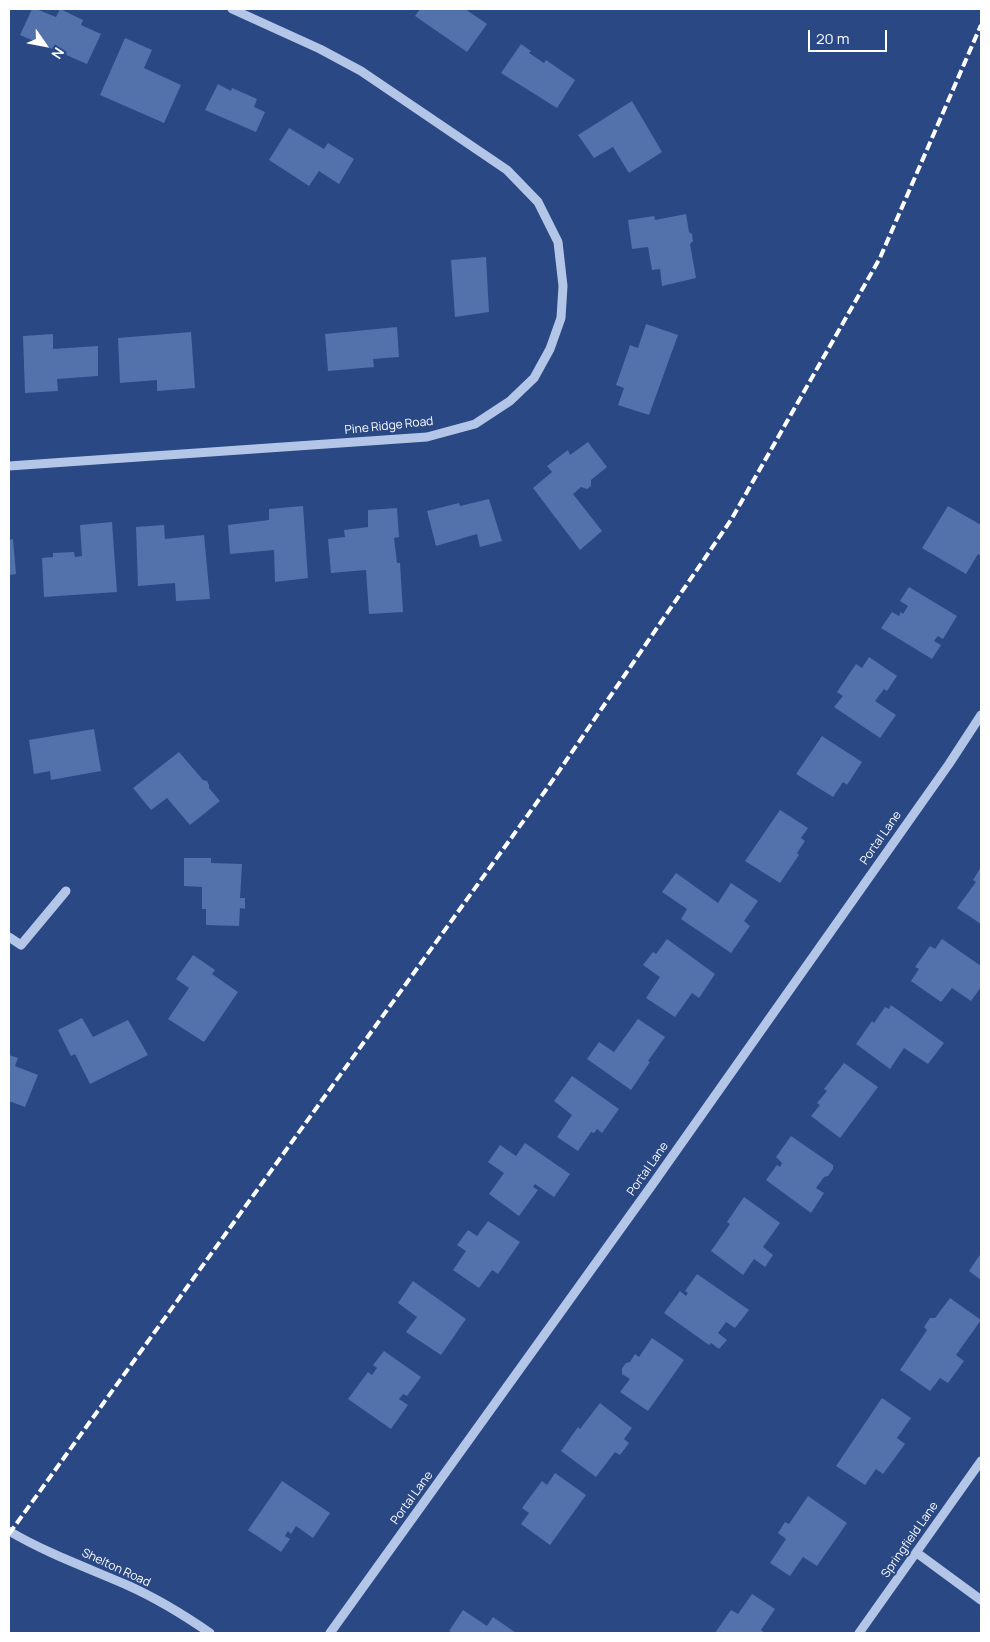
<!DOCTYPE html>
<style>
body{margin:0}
#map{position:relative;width:990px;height:1642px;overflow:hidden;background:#2a4884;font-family:Manrope,sans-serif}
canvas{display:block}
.frame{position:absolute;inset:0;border:10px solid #fff;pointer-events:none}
.north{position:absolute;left:20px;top:20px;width:50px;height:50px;-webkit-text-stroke:4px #2a4884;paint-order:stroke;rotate:123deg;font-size:14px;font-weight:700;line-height:20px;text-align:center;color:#fff}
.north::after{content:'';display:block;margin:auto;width:18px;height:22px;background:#fff;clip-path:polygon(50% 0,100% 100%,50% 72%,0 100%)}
.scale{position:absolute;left:808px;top:30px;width:79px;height:22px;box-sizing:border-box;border:2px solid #fff;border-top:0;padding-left:6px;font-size:15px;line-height:18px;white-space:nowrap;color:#fff;-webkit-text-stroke:4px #2a4884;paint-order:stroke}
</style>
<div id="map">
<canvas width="990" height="1642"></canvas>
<div class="frame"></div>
<div class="north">N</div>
<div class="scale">20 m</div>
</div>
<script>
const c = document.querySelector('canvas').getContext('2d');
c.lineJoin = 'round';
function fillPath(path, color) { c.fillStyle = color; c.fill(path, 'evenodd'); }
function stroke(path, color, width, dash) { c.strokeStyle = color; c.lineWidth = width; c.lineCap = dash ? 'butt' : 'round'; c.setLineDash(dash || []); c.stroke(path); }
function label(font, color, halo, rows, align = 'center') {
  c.font = font + ' Manrope,sans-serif'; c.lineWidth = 4; c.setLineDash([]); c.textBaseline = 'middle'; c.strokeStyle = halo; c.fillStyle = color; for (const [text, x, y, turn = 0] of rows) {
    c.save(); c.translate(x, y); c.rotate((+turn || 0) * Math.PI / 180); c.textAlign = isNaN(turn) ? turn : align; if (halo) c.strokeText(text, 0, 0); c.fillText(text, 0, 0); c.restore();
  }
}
const building = new Path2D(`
 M 32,9 L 36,9 L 56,17 L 60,9 L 83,20 L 81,25 L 101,34 L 87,64 L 20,35 Z
 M 420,9 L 465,9 L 487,24 L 467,52 L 415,16 Z
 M 125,38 L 152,50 L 144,68 L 181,85 L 164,123 L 100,95 Z
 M 521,44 L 531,51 L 529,53 L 544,63 L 546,60 L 575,80 L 557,108 L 501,73 Z
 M 218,84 L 231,91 L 232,88 L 257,99 L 254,107 L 265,112 L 256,132 L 205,110 Z
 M 632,101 L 662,152 L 629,173 L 613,147 L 594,158 L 578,135 Z
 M 289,128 L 324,149 L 328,143 L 354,159 L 339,184 L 319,171 L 309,186 L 269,160 Z
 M 686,214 L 689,232 L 692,234 L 693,241 L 690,244 L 696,278 L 662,286 L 660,269 L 652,270 L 648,247 L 632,249 L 628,220 L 654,216 L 655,220 Z
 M 486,257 L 489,312 L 455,317 L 451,260 Z
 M 646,324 L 678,335 L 649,415 L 618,405 L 624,388 L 616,385 L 630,345 L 638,348 Z
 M 397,327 L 399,357 L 373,359 L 374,367 L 328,371 L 325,334 Z
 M 191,332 L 195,388 L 157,391 L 157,380 L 120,383 L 118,338 Z
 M 53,334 L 53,349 L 98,346 L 98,376 L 57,379 L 58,391 L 25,393 L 23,336 Z
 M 588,442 L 607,467 L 591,480 L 591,486 L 587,489 L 581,487 L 573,494 L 602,531 L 580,550 L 533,488 L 552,472 L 547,466 L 568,450 L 570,455 Z
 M 489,499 L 502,541 L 480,547 L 477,534 L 436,546 L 427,511 L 459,503 L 460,506 Z
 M 303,506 L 308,578 L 275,582 L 274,550 L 230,554 L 228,525 L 269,520 L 269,509 Z
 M 948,506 L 981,525 L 981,556 L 978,554 L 966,574 L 922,548 Z
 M 397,508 L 399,537 L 394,538 L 397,563 L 400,563 L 403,612 L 369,614 L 366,570 L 331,573 L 328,539 L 345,537 L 344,530 L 368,527 L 368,510 Z
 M 112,522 L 117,592 L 44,597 L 42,558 L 53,557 L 53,553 L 74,552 L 75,557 L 82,556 L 80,525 Z
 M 164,525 L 165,539 L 204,535 L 210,599 L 176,601 L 175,583 L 138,586 L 136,527 Z
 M 13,539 L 16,574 L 9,575 L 9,540 Z
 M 909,587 L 957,616 L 943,639 L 938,636 L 934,641 L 941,645 L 932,659 L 881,628 L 892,612 L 899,616 L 901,612 L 903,614 L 908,606 L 900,601 Z
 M 869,657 L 897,676 L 887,691 L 884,689 L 875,701 L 896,715 L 880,738 L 834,707 L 843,696 L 837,692 L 856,664 L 862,668 Z
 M 94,729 L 101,771 L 51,780 L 50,771 L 34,774 L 29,740 Z
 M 822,736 L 862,762 L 847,785 L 843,782 L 833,797 L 796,774 Z
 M 179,752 L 203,780 L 207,781 L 209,785 L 209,788 L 220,801 L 190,825 L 167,798 L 151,810 L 133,788 Z
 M 780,810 L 808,828 L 801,838 L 805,841 L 797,853 L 799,855 L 780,883 L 745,861 Z
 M 184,858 L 211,858 L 211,863 L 242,864 L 240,898 L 245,898 L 245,909 L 240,908 L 239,926 L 206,925 L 206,909 L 202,909 L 202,887 L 184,886 Z
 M 981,867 L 981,924 L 957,908 L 976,882 L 973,880 Z
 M 676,873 L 718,903 L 731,883 L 758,901 L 744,921 L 750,926 L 731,953 L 681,919 L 687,909 L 662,892 Z
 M 667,939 L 715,974 L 699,998 L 692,993 L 675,1017 L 646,998 L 660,977 L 643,965 L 653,952 L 656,954 Z
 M 942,939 L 981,966 L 981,987 L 971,1001 L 952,988 L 941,1002 L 911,981 L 919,969 L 915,967 L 930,946 L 935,949 Z
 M 193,955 L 215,970 L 212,974 L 238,992 L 204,1042 L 168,1019 L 189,988 L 176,979 Z
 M 891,1005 L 944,1043 L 928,1064 L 904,1048 L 890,1069 L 856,1044 L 872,1021 L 874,1023 L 885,1007 L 889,1009 Z
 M 82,1018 L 93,1037 L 128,1020 L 148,1055 L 90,1084 L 75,1054 L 71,1056 L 58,1030 Z
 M 638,1019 L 665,1037 L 648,1061 L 650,1062 L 631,1090 L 587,1059 L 599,1042 L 614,1052 Z
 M 9,1055 L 18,1058 L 15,1066 L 38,1075 L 25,1107 L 9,1101 Z
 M 844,1063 L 878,1087 L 840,1138 L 811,1116 L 820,1105 L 817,1103 L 827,1091 L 824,1089 Z
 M 572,1076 L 619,1109 L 602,1133 L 597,1129 L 594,1133 L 591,1132 L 578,1151 L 557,1137 L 572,1115 L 554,1101 Z
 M 791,1136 L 833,1165 L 833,1169 L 828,1176 L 824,1177 L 816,1188 L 824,1193 L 811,1213 L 766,1180 L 777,1165 L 780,1167 L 782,1163 L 776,1157 Z
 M 525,1143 L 570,1174 L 554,1197 L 535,1184 L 533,1187 L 538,1190 L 519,1216 L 489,1194 L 504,1173 L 488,1162 L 500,1145 L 516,1156 Z
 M 744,1197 L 780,1223 L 763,1247 L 773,1255 L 765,1267 L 754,1259 L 743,1275 L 711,1251 L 730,1224 L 727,1222 Z
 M 488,1221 L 520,1242 L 498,1274 L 492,1270 L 479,1288 L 453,1270 L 466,1251 L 457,1245 L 468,1230 L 477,1236 Z
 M 981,1253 L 981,1280 L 969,1271 Z
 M 697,1274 L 749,1310 L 735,1328 L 726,1322 L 718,1333 L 727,1340 L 719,1349 L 711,1343 L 709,1345 L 664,1313 L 680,1291 L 686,1296 L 688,1293 L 685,1291 Z
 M 413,1281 L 466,1319 L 441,1355 L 406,1332 L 417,1317 L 398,1303 Z
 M 950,1298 L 981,1320 L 956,1355 L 964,1361 L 948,1383 L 940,1378 L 930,1391 L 900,1370 L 927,1330 L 924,1327 L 930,1318 L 935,1318 Z
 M 652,1338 L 684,1360 L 648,1411 L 620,1392 L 630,1379 L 622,1374 L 622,1368 L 626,1363 L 630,1362 L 635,1354 L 639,1357 Z
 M 384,1351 L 421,1377 L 407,1396 L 403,1394 L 399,1399 L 408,1405 L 391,1429 L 348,1399 L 368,1372 L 372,1375 L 377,1368 L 373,1365 Z
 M 882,1398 L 911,1418 L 897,1438 L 905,1444 L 883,1474 L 876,1469 L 865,1485 L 836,1466 Z
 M 600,1403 L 632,1428 L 624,1439 L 629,1443 L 620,1455 L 615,1452 L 596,1477 L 561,1451 L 578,1427 L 580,1429 Z
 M 555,1473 L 586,1495 L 550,1545 L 521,1524 L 529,1513 L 522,1508 L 542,1481 L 547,1485 Z
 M 282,1481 L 330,1513 L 313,1538 L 296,1526 L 291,1534 L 288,1531 L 285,1536 L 290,1539 L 281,1552 L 248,1530 Z
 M 808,1496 L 847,1523 L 817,1566 L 803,1557 L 790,1576 L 770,1563 L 786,1539 L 778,1533 L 785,1522 L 789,1524 Z
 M 752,1594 L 775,1609 L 761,1630 L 765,1633 L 715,1633 L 731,1610 L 738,1614 Z
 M 463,1610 L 487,1626 L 493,1617 L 516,1633 L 453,1633 L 449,1631 Z`);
const minor = new Path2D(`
 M 9,466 L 427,437 L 475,424 L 510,401 L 534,378 L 550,349 L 561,318 L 563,286 L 558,242 L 538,202 L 507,170 L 361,71 L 320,49 L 232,9
 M 9,937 L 21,945 L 66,891
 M 9,1531 C 46,1553 88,1568 127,1585 C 156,1598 184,1615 210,1633
 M 917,1553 L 981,1600
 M 330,1633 L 652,1185 L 949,764 L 981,715
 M 859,1633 L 981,1461`);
const rail = new Path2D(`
 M 9,1534 L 548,787 L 731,520 L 880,258 L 981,25`);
const streetNames = [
 ["Pine Ridge Road",389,426,-6],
 ["Portal Lane",881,838,-55],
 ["Portal Lane",648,1169,-55],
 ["Portal Lane",412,1498,-54],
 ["Springfield Lane",910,1540,-55],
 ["Shelton Road",116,1568,25]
];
fillPath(building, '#5371ab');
stroke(minor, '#b4c6e7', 9);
stroke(rail, '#fff', 4, [9, 4]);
label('12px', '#fff', '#2a4884', streetNames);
</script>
